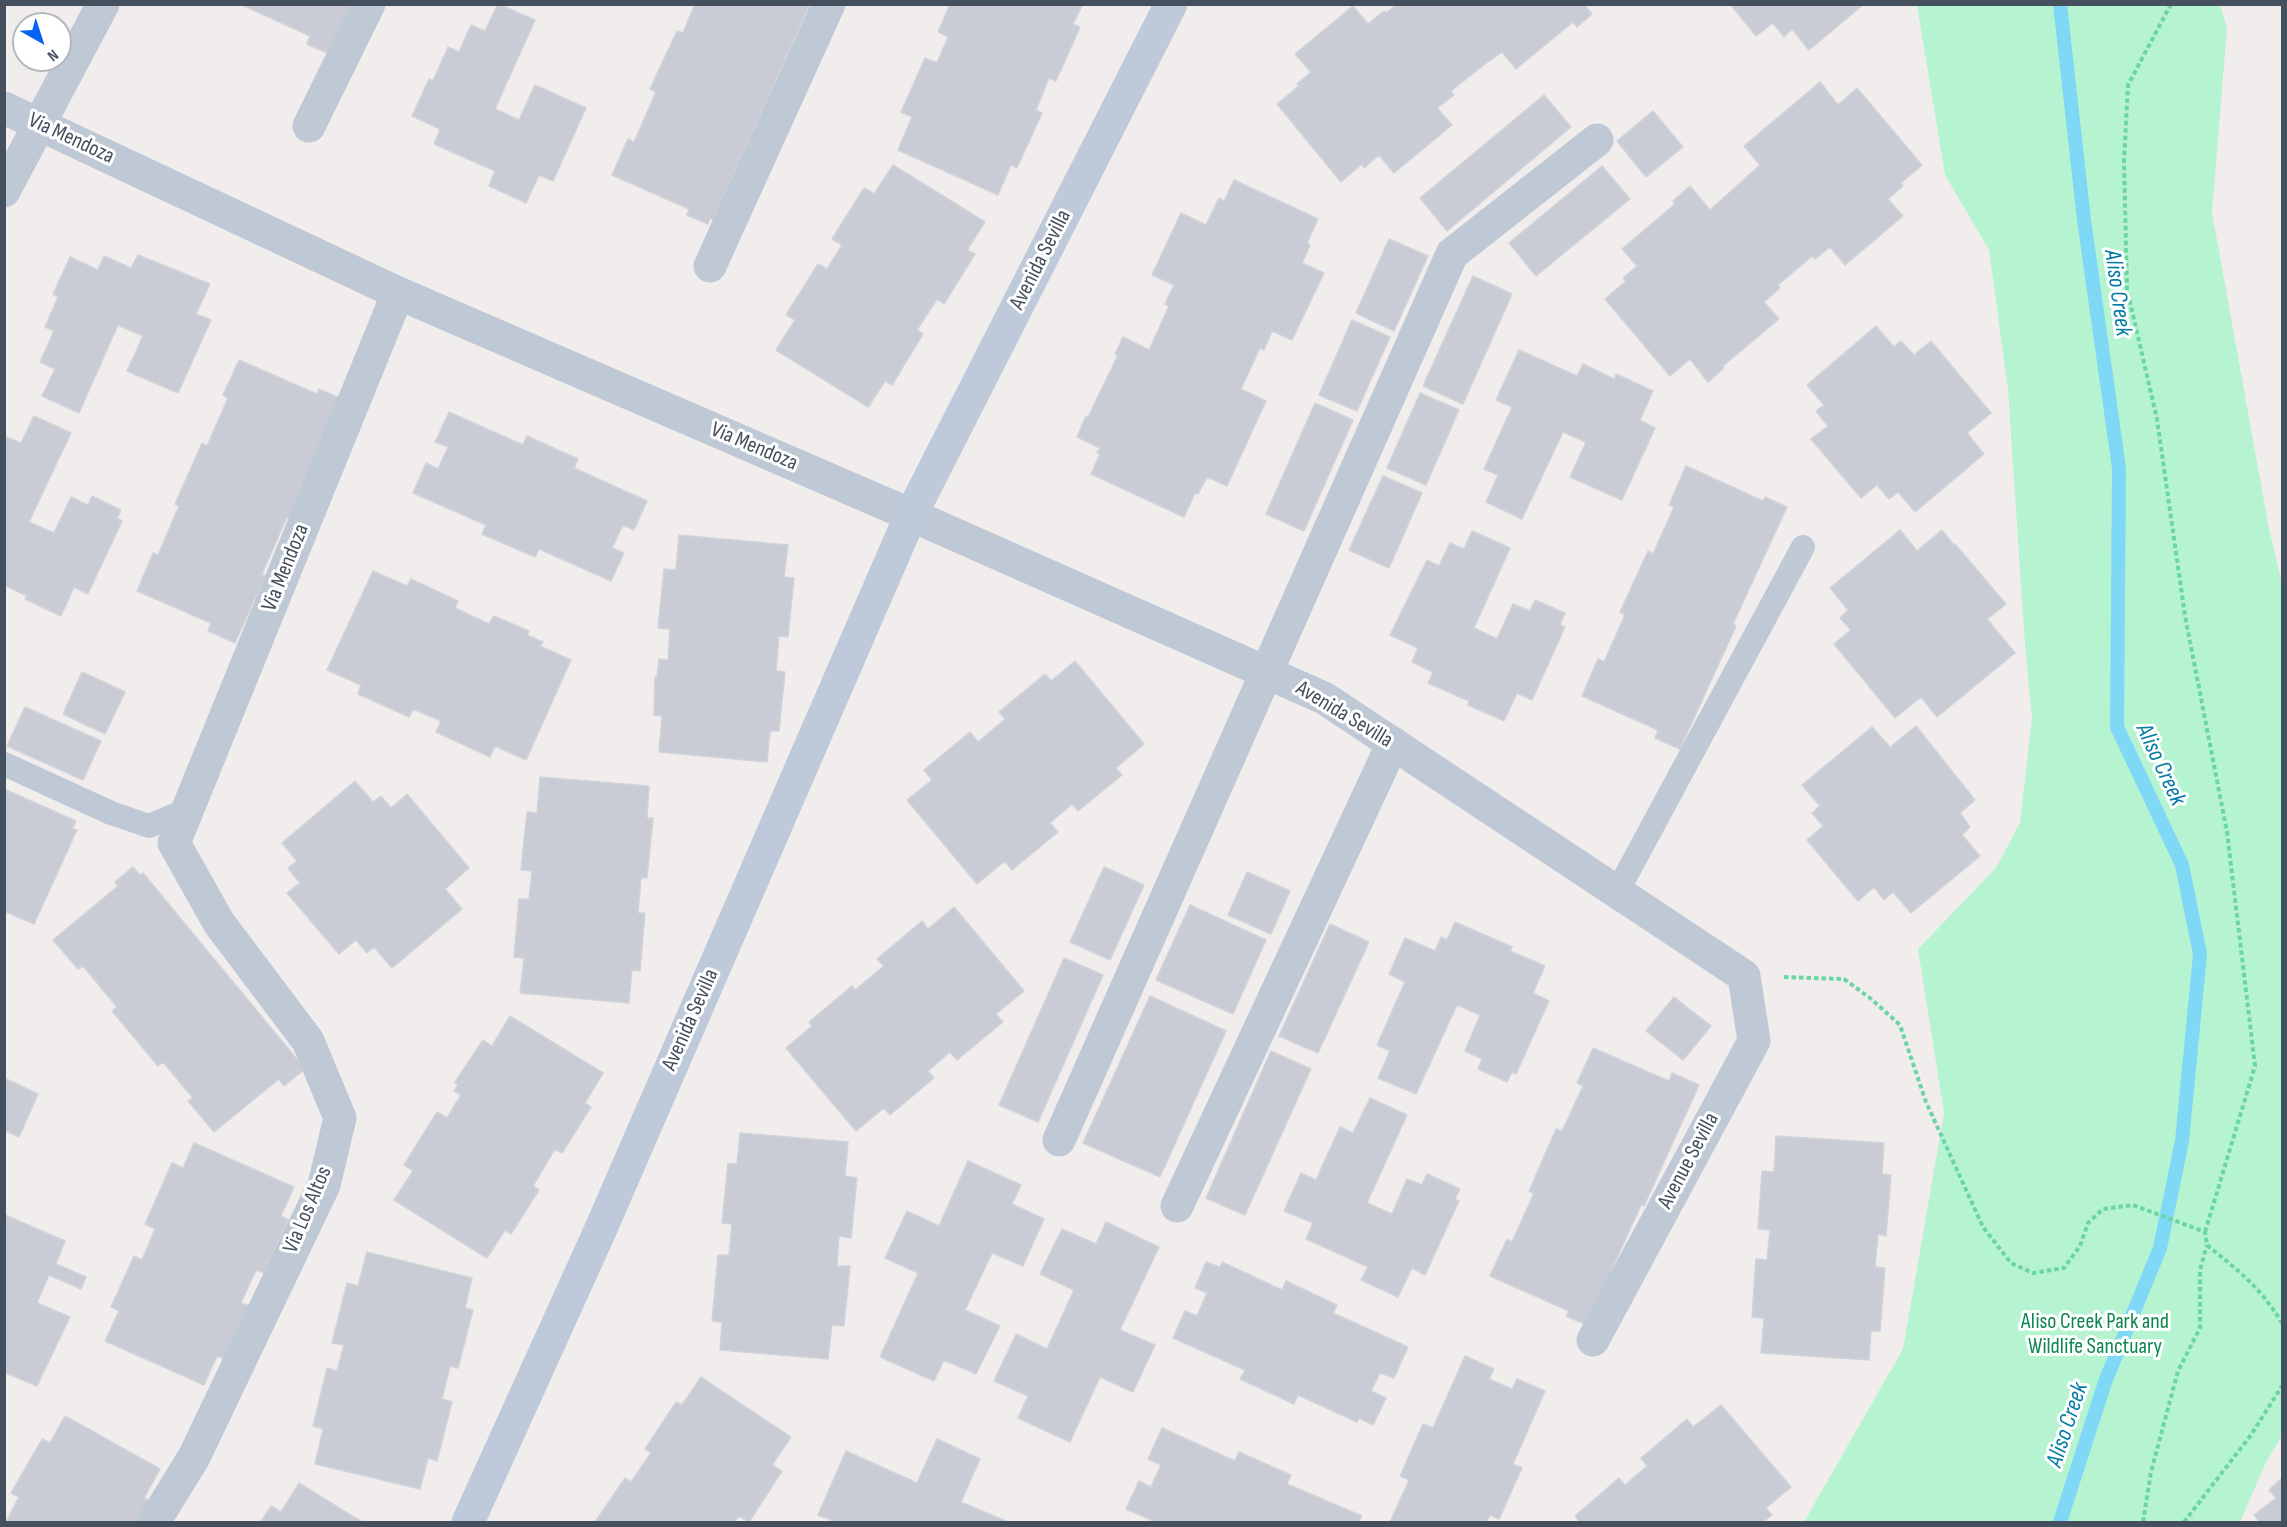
<!DOCTYPE html>
<style>
body{margin:0}
#map{position:relative;width:2287px;height:1527px;overflow:hidden;background:#f1eded;font-family:"Sofia Sans Condensed",sans-serif}
canvas{display:block}
.frame{position:absolute;inset:0;border:6px solid #44505d;pointer-events:none}
.north{position:absolute;left:12px;top:12px;width:60px;height:60px;box-sizing:border-box;background:#fff;border:2px solid #b4b9be;border-radius:50%;rotate:141deg;font-size:16px;font-weight:700;line-height:24px;text-align:center;color:#44505d}
.north::after{content:'';display:block;margin:auto;width:21px;height:27px;background:#0664f2;clip-path:polygon(50% 0,100% 100%,50% 72%,0 100%)}
</style>
<div id="map">
<canvas width="2287" height="1527"></canvas>
<div class="frame"></div>
<div class="north">N</div>
</div>
<script>
const c = document.querySelector('canvas').getContext('2d');
c.lineJoin = 'round';
function fillPath(path, color) { c.fillStyle = color; c.fill(path, 'evenodd'); }
function stroke(path, color, width, dash) { c.strokeStyle = color; c.lineWidth = width; c.lineCap = dash ? 'butt' : 'round'; c.setLineDash(dash || []); c.stroke(path); }
function label(font, color, halo, rows, align = 'center') {
  c.font = font + ' "Sofia Sans Condensed",sans-serif'; c.lineWidth = 6; c.setLineDash([]); c.textBaseline = 'middle'; c.strokeStyle = halo; c.fillStyle = color; for (const [text, x, y, turn = 0] of rows) {
    c.save(); c.translate(x, y); c.rotate((+turn || 0) * Math.PI / 180); c.textAlign = isNaN(turn) ? turn : align; if (halo) c.strokeText(text, 0, 0); c.fillText(text, 0, 0); c.restore();
  }
}
const green = new Path2D(`
 M 1917,5 L 2220,5 L 2227,28 L 2212,212 L 2269,529 L 2282,583 L 2282,1436 L 2266,1462 L 2240,1522 L 1804,1522 L 1903,1349 L 1944,1113 L 1918,949 L 1996,868 L 2020,823 L 2032,718 L 2025,645 L 2008,389 L 1989,250 L 1945,175 Z`);
const stream = new Path2D(`
 M 2060,1522 L 2105,1382 L 2160,1248 L 2182,1141 L 2200,954 L 2182,865 L 2117,727 L 2119,468 L 2084,220 L 2060,4`);
const building = new Path2D(`
 M 240,4 L 357,4 L 334,56 L 307,44 L 310,36 Z
 M 498,4 L 535,20 L 495,109 L 519,120 L 535,85 L 586,108 L 553,181 L 539,175 L 526,203 L 489,186 L 495,171 L 434,144 L 440,129 L 412,116 L 429,79 L 433,81 L 448,47 L 459,52 L 471,25 L 485,31 Z
 M 695,4 L 810,4 L 713,220 L 710,218 L 708,224 L 687,215 L 689,209 L 612,175 L 628,139 L 634,142 L 656,92 L 650,89 L 677,31 L 683,33 Z
 M 950,4 L 1083,4 L 1073,24 L 1080,27 L 1056,81 L 1049,78 L 1036,110 L 1042,113 L 1017,168 L 1011,165 L 998,195 L 898,150 L 912,117 L 901,112 L 925,58 L 937,63 L 948,37 L 938,32 Z
 M 1397,4 L 1584,4 L 1592,14 L 1577,27 L 1573,22 L 1516,69 L 1502,52 L 1485,64 L 1451,91 L 1454,95 L 1437,108 L 1452,125 L 1394,173 L 1379,155 L 1364,168 L 1362,164 L 1341,182 L 1277,104 L 1299,86 L 1297,84 L 1311,72 L 1295,54 L 1353,6 L 1368,24 L 1384,11 L 1386,13 Z
 M 1730,4 L 1864,4 L 1809,50 L 1792,29 L 1784,37 L 1773,23 L 1756,36 Z
 M 1820,82 L 1838,105 L 1857,88 L 1922,165 L 1901,183 L 1903,186 L 1888,199 L 1903,216 L 1845,265 L 1830,247 L 1815,259 L 1812,256 L 1778,285 L 1780,288 L 1764,302 L 1779,319 L 1723,366 L 1724,368 L 1708,382 L 1690,359 L 1670,376 L 1605,299 L 1626,281 L 1623,278 L 1637,266 L 1622,249 L 1675,204 L 1673,201 L 1690,186 L 1710,210 L 1760,165 L 1744,146 Z
 M 1544,95 L 1571,127 L 1447,231 L 1420,198 Z
 M 1653,111 L 1683,147 L 1646,177 L 1617,141 Z
 M 893,165 L 985,222 L 967,250 L 975,254 L 944,304 L 937,299 L 917,330 L 923,334 L 892,385 L 885,381 L 868,407 L 776,350 L 795,320 L 786,315 L 818,264 L 827,269 L 842,245 L 832,239 L 864,188 L 874,194 Z
 M 1602,166 L 1630,199 L 1536,276 L 1509,243 Z
 M 1234,180 L 1318,219 L 1307,243 L 1310,245 L 1302,263 L 1324,273 L 1292,340 L 1272,331 L 1264,350 L 1260,348 L 1241,389 L 1266,401 L 1227,486 L 1207,477 L 1198,494 L 1195,493 L 1184,517 L 1091,474 L 1100,454 L 1097,453 L 1100,448 L 1077,437 L 1086,416 L 1088,417 L 1118,355 L 1115,354 L 1123,337 L 1149,350 L 1169,306 L 1165,304 L 1174,285 L 1152,275 L 1181,213 L 1206,225 L 1219,198 L 1224,201 Z
 M 1389,239 L 1428,256 L 1394,331 L 1356,313 Z
 M 138,255 L 210,284 L 196,314 L 211,320 L 178,393 L 127,371 L 143,336 L 118,325 L 79,413 L 42,396 L 55,369 L 40,362 L 54,331 L 45,327 L 58,297 L 53,294 L 70,257 L 98,270 L 104,256 L 131,268 Z
 M 1473,276 L 1512,294 L 1463,404 L 1423,386 Z
 M 1352,320 L 1390,337 L 1357,411 L 1319,395 Z
 M 1876,326 L 1894,347 L 1901,341 L 1914,355 L 1931,341 L 1991,413 L 1967,433 L 1984,454 L 1915,512 L 1898,492 L 1889,499 L 1877,485 L 1861,498 L 1811,439 L 1828,426 L 1816,411 L 1824,405 L 1807,385 Z
 M 1519,350 L 1577,376 L 1583,364 L 1614,379 L 1616,374 L 1653,391 L 1640,420 L 1655,428 L 1622,500 L 1570,477 L 1586,442 L 1563,432 L 1522,519 L 1486,502 L 1498,475 L 1484,469 L 1512,407 L 1496,400 Z
 M 239,360 L 317,394 L 319,389 L 340,398 L 290,520 L 287,517 L 262,574 L 265,576 L 235,643 L 208,631 L 211,623 L 137,591 L 153,553 L 158,555 L 179,506 L 175,504 L 202,443 L 207,446 L 228,398 L 223,395 Z
 M 1420,393 L 1459,410 L 1426,485 L 1387,468 Z
 M 1315,403 L 1353,420 L 1304,531 L 1266,514 Z
 M 449,412 L 523,445 L 527,436 L 578,459 L 574,468 L 647,501 L 634,530 L 623,525 L 612,548 L 624,553 L 611,581 L 539,549 L 535,557 L 482,534 L 486,525 L 413,493 L 426,463 L 438,469 L 448,447 L 435,442 Z
 M 34,416 L 71,433 L 29,522 L 54,533 L 71,497 L 88,505 L 92,496 L 121,510 L 117,518 L 122,521 L 88,594 L 74,587 L 61,616 L 25,599 L 27,596 L 4,585 L 4,443 L 7,437 L 21,443 Z
 M 1686,466 L 1763,501 L 1765,497 L 1787,507 L 1733,624 L 1736,626 L 1680,749 L 1655,738 L 1658,730 L 1582,696 L 1598,659 L 1604,662 L 1625,615 L 1620,612 L 1648,551 L 1653,554 L 1674,507 L 1669,505 Z
 M 1383,476 L 1422,493 L 1389,568 L 1349,550 Z
 M 1900,530 L 1917,551 L 1942,530 L 1954,545 L 1955,544 L 2006,604 L 1987,619 L 2015,653 L 1937,717 L 1921,697 L 1895,718 L 1834,644 L 1851,630 L 1840,618 L 1848,610 L 1830,588 Z
 M 1472,531 L 1510,548 L 1474,628 L 1497,639 L 1513,604 L 1530,611 L 1535,600 L 1565,613 L 1560,625 L 1565,627 L 1532,700 L 1517,693 L 1504,721 L 1468,705 L 1469,701 L 1428,683 L 1433,672 L 1412,662 L 1418,648 L 1390,635 L 1427,560 L 1439,566 L 1450,543 L 1464,549 Z
 M 679,535 L 788,545 L 784,577 L 794,578 L 788,637 L 779,636 L 776,671 L 785,672 L 779,731 L 770,731 L 767,762 L 659,752 L 662,716 L 654,715 L 655,677 L 657,677 L 659,659 L 668,660 L 670,629 L 658,628 L 664,569 L 676,570 Z
 M 373,571 L 407,586 L 411,579 L 458,601 L 455,608 L 489,624 L 494,616 L 529,631 L 527,635 L 543,642 L 540,646 L 571,660 L 526,760 L 495,746 L 490,757 L 436,732 L 441,721 L 413,709 L 409,717 L 358,694 L 361,685 L 327,670 Z
 M 1075,661 L 1144,744 L 1116,768 L 1122,775 L 1078,811 L 1072,804 L 1050,823 L 1058,832 L 1012,870 L 1005,861 L 977,884 L 907,800 L 932,780 L 924,770 L 970,732 L 978,742 L 1005,719 L 999,712 L 1045,674 L 1051,681 Z
 M 82,672 L 125,692 L 105,734 L 63,714 Z
 M 25,707 L 101,741 L 83,780 L 7,746 Z
 M 1916,726 L 1975,800 L 1960,813 L 1970,827 L 1962,835 L 1980,856 L 1911,913 L 1893,892 L 1884,900 L 1874,887 L 1858,901 L 1807,840 L 1823,826 L 1812,813 L 1820,806 L 1802,785 L 1872,727 L 1890,747 Z
 M 540,777 L 649,786 L 647,818 L 653,818 L 647,878 L 641,878 L 638,913 L 645,913 L 640,971 L 632,970 L 629,1003 L 520,993 L 524,958 L 514,957 L 519,899 L 529,899 L 532,871 L 521,870 L 527,812 L 537,813 Z
 M 355,781 L 373,802 L 381,796 L 391,808 L 407,794 L 469,868 L 445,889 L 462,909 L 392,968 L 374,947 L 367,953 L 356,940 L 339,954 L 287,893 L 300,883 L 288,868 L 297,861 L 282,843 Z
 M 4,789 L 76,821 L 72,829 L 77,830 L 34,924 L 4,911 Z
 M 133,867 L 140,875 L 143,873 L 305,1069 L 284,1086 L 279,1079 L 214,1132 L 188,1101 L 193,1098 L 163,1062 L 158,1066 L 112,1011 L 117,1007 L 83,966 L 78,969 L 53,940 L 118,886 L 115,882 Z
 M 1104,867 L 1144,885 L 1110,960 L 1070,942 Z
 M 1247,872 L 1290,891 L 1271,934 L 1228,915 Z
 M 1190,905 L 1266,940 L 1233,1014 L 1156,980 Z
 M 954,907 L 1024,991 L 996,1014 L 1003,1022 L 957,1060 L 950,1052 L 928,1071 L 934,1078 L 890,1115 L 884,1108 L 856,1131 L 786,1048 L 812,1026 L 809,1022 L 852,986 L 855,990 L 884,966 L 877,959 L 922,921 L 928,929 Z
 M 1455,922 L 1512,947 L 1510,951 L 1545,966 L 1533,993 L 1549,1001 L 1516,1074 L 1512,1072 L 1507,1082 L 1478,1069 L 1482,1059 L 1465,1051 L 1480,1015 L 1457,1005 L 1416,1094 L 1378,1078 L 1390,1051 L 1377,1045 L 1405,982 L 1389,974 L 1405,938 L 1435,951 L 1441,937 L 1447,940 Z
 M 1330,924 L 1369,942 L 1318,1053 L 1279,1036 Z
 M 1064,958 L 1103,975 L 1038,1122 L 999,1105 Z
 M 1150,996 L 1226,1031 L 1160,1177 L 1083,1143 Z
 M 1674,997 L 1711,1026 L 1683,1060 L 1646,1031 Z
 M 510,1016 L 603,1073 L 585,1103 L 591,1107 L 562,1153 L 555,1149 L 533,1186 L 539,1190 L 511,1234 L 505,1230 L 487,1258 L 394,1200 L 413,1171 L 404,1165 L 437,1112 L 447,1118 L 461,1095 L 454,1091 L 458,1085 L 455,1082 L 483,1040 L 492,1046 Z
 M 1593,1048 L 1669,1081 L 1672,1073 L 1699,1085 L 1644,1206 L 1641,1205 L 1612,1269 L 1614,1271 L 1587,1325 L 1566,1316 L 1569,1311 L 1490,1276 L 1507,1239 L 1512,1242 L 1534,1193 L 1529,1191 L 1556,1129 L 1562,1131 L 1583,1086 L 1577,1083 Z
 M 1271,1051 L 1311,1069 L 1245,1215 L 1206,1198 Z
 M 4,1078 L 38,1094 L 19,1137 L 4,1130 Z
 M 1370,1098 L 1407,1115 L 1367,1203 L 1392,1214 L 1407,1179 L 1422,1185 L 1427,1174 L 1460,1189 L 1455,1199 L 1459,1201 L 1425,1275 L 1412,1268 L 1398,1297 L 1361,1280 L 1368,1267 L 1306,1239 L 1313,1223 L 1284,1211 L 1301,1173 L 1316,1180 L 1340,1127 L 1353,1133 Z
 M 740,1133 L 848,1142 L 845,1176 L 857,1178 L 851,1238 L 839,1236 L 837,1266 L 850,1266 L 844,1326 L 832,1325 L 828,1359 L 720,1350 L 722,1322 L 712,1321 L 718,1255 L 729,1255 L 732,1224 L 722,1223 L 728,1163 L 737,1164 Z
 M 1776,1136 L 1884,1143 L 1882,1174 L 1891,1175 L 1886,1236 L 1878,1234 L 1875,1267 L 1885,1268 L 1880,1331 L 1871,1331 L 1869,1360 L 1761,1353 L 1764,1318 L 1752,1317 L 1756,1259 L 1767,1260 L 1770,1230 L 1758,1229 L 1762,1171 L 1774,1172 Z
 M 194,1143 L 294,1187 L 281,1216 L 288,1220 L 264,1273 L 256,1270 L 241,1303 L 249,1306 L 225,1359 L 217,1356 L 204,1385 L 105,1341 L 119,1311 L 111,1307 L 134,1256 L 142,1260 L 155,1229 L 145,1224 L 172,1163 L 183,1168 Z
 M 968,1161 L 1021,1185 L 1012,1204 L 1044,1219 L 1023,1266 L 992,1253 L 965,1310 L 1000,1326 L 976,1374 L 944,1360 L 934,1381 L 880,1357 L 918,1273 L 885,1258 L 907,1211 L 939,1226 Z
 M 5,1215 L 65,1241 L 56,1264 L 86,1277 L 81,1289 L 49,1275 L 37,1303 L 70,1317 L 37,1386 L 6,1373 L 4,1376 Z
 M 1106,1222 L 1159,1247 L 1120,1330 L 1155,1345 L 1133,1392 L 1100,1377 L 1070,1442 L 1018,1418 L 1028,1396 L 994,1381 L 1016,1334 L 1047,1349 L 1074,1290 L 1040,1274 L 1062,1229 L 1096,1244 Z
 M 367,1252 L 472,1278 L 465,1308 L 473,1310 L 458,1368 L 450,1366 L 442,1399 L 452,1402 L 437,1461 L 428,1458 L 420,1489 L 315,1464 L 323,1429 L 313,1426 L 327,1368 L 337,1371 L 344,1345 L 332,1343 L 347,1283 L 358,1286 Z
 M 1206,1262 L 1220,1267 L 1222,1262 L 1282,1290 L 1286,1281 L 1337,1305 L 1333,1313 L 1408,1347 L 1394,1378 L 1380,1373 L 1371,1391 L 1386,1398 L 1373,1425 L 1359,1418 L 1357,1422 L 1298,1395 L 1294,1404 L 1240,1379 L 1245,1370 L 1173,1338 L 1185,1311 L 1197,1316 L 1207,1293 L 1195,1288 Z
 M 1465,1356 L 1494,1369 L 1489,1379 L 1512,1389 L 1517,1379 L 1545,1391 L 1513,1464 L 1522,1468 L 1499,1519 L 1490,1515 L 1486,1522 L 1390,1522 L 1409,1480 L 1400,1476 L 1423,1424 L 1433,1428 Z
 M 701,1377 L 791,1437 L 772,1465 L 782,1471 L 749,1522 L 739,1516 L 734,1522 L 595,1522 L 625,1478 L 631,1482 L 651,1453 L 645,1449 L 676,1402 L 682,1405 Z
 M 1721,1405 L 1791,1487 L 1766,1508 L 1772,1515 L 1763,1522 L 1580,1522 L 1575,1516 L 1619,1478 L 1625,1485 L 1647,1466 L 1641,1458 L 1687,1419 L 1693,1427 Z
 M 65,1416 L 160,1469 L 144,1498 L 149,1501 L 137,1522 L 6,1522 L 19,1497 L 11,1493 L 42,1439 L 50,1443 Z
 M 1162,1428 L 1235,1461 L 1239,1452 L 1291,1475 L 1287,1484 L 1362,1516 L 1359,1522 L 1156,1522 L 1126,1509 L 1139,1481 L 1151,1487 L 1161,1465 L 1148,1459 Z
 M 937,1439 L 980,1459 L 961,1502 L 1008,1522 L 836,1522 L 818,1515 L 846,1451 L 917,1483 Z
 M 2282,1478 L 2282,1522 L 2260,1522 L 2254,1515 L 2276,1498 L 2269,1490 Z
 M 299,1483 L 362,1522 L 261,1522 L 271,1506 L 281,1512 Z`);
const path = new Path2D(`
 M 2171,4 L 2128,85 L 2124,161 L 2127,289 L 2157,419 L 2185,616 L 2227,832 L 2255,1066 L 2205,1232
 M 1784,977 L 1844,979 L 1870,998 L 1900,1025 L 1926,1102 L 1983,1227 L 2011,1263 L 2033,1273 L 2064,1268 L 2080,1246 L 2088,1223 L 2103,1209 L 2133,1205 L 2205,1232 L 2207,1245 C 2239,1271 2260,1287 2282,1323
 M 2143,1522 L 2151,1472 L 2178,1371 L 2200,1328 L 2200,1270 L 2207,1245
 M 2184,1522 L 2251,1435 L 2282,1386`);
const lane = new Path2D(`
 M 4,764 L 111,813 L 149,826 L 187,810
 M 1617,892 L 1803,547`);
const street = new Path2D(`
 M 4,108 L 398,293 L 911,515 L 1324,698 L 1744,976 L 1754,1041 L 1593,1340
 M 309,126 L 369,4
 M 4,191 L 103,4
 M 710,266 L 829,4
 M 1059,1140 L 1452,254 L 1597,140
 M 1177,1206 L 1393,743
 M 154,1522 L 194,1457 L 324,1185 L 340,1118 L 308,1041 L 219,923 L 174,843 L 398,293`);
const secondary = new Path2D(`
 M 468,1522 L 599,1233 L 911,515 L 1171,4`);
const streetNames = [
 ["Via Mendoza",71,139,25],
 ["Avenida Sevilla",1041,260,-63],
 ["Via Mendoza",754,447,23],
 ["Via Mendoza",286,568,-68],
 ["Avenida Sevilla",1344,715,31],
 ["Avenida Sevilla",691,1020,-66],
 ["Avenue Sevilla",1689,1161,-62],
 ["Via Los Altos",308,1210,-67]
];
const parkNames = [
 ["Aliso Creek Park and",2095,1322],
 ["Wildlife Sanctuary",2095,1347]
];
const waterNames = [
 ["Aliso Creek",2117,293,82],
 ["Aliso Creek",2160,765,65],
 ["Aliso Creek",2068,1425,-72]
];
fillPath(green, '#b6f3d0');
stroke(stream, '#7fd8f5', 14);
fillPath(building, '#c9ccd4');
stroke(building, '#d1d3da', 1.5);
stroke(path, '#6bd5a5', 4, [4.5, 3]);
stroke(lane, '#bfc9d5', 24);
stroke(street, '#bfc9d5', 33);
stroke(secondary, '#becad9', 33);
label('22px', '#44505d', '#fff', streetNames);
label('22px', '#0d864e', '#fff', parkNames);
label('italic 24px', '#027ca4', '#fff', waterNames);
</script>
